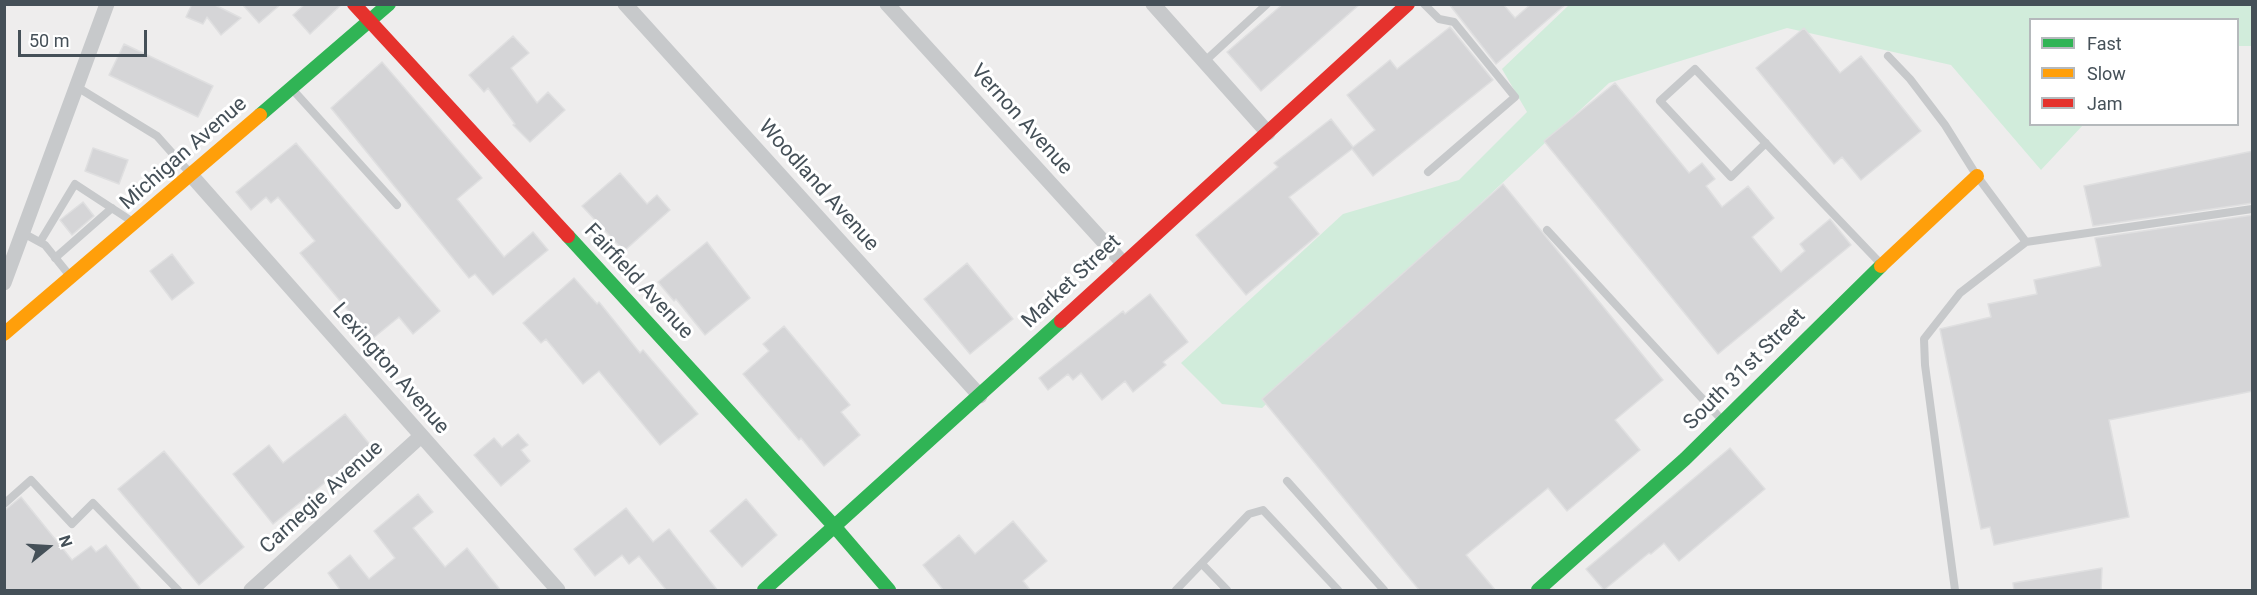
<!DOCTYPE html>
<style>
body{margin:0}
#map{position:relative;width:2257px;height:595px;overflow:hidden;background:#eeeded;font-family:Roboto,sans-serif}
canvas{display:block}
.frame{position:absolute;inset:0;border:6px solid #455058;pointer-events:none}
.legend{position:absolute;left:2029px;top:18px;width:210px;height:108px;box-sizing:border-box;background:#fff;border:2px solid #b5b9bc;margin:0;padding:8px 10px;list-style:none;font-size:18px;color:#455058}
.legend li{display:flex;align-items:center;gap:12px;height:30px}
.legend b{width:30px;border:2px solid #b5b9bc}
.north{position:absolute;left:18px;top:517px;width:60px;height:60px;-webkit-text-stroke:4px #fff;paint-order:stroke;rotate:72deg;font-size:16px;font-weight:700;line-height:24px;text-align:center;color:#455058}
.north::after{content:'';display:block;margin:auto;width:21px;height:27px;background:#455058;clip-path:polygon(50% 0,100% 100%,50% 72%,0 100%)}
.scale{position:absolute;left:18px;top:30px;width:129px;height:27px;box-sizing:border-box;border:3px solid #455058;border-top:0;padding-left:8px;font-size:18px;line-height:21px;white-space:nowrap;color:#455058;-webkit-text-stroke:4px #fff;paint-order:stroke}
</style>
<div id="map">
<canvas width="2257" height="595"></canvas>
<div class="frame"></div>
<ul class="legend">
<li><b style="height:8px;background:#30b455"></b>Fast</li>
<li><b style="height:8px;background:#ff9f0a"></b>Slow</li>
<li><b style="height:8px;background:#e5322d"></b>Jam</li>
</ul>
<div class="north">N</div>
<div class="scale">50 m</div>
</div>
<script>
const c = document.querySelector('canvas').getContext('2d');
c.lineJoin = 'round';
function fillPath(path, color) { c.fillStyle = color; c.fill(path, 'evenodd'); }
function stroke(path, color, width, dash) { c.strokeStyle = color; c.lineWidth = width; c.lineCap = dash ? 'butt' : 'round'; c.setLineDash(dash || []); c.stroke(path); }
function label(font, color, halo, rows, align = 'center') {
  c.font = font + ' Roboto,sans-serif'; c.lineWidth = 6; c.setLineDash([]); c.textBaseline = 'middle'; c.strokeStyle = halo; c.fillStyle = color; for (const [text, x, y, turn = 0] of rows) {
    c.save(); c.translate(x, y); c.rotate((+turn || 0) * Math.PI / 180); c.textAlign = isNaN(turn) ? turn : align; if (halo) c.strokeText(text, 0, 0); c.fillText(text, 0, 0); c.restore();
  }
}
const green = new Path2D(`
 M 1569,5 L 2252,5 L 2252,46 L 2238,46 L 2238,20 L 2030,20 L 2030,124 L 2083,125 L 2041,170 L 1951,65 L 1787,28 L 1609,83 L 1262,408 L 1222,404 L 1181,363 L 1343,214 L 1459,180 L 1527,112 L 1502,69 Z`);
const building = new Path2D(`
 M 192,4 L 213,4 L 241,18 L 221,35 L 207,17 L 203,24 L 186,17 Z
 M 242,4 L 281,4 L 259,23 Z
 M 305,4 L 342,4 L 310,34 L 293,15 Z
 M 1283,4 L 1360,4 L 1261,91 L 1227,52 Z
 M 1449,4 L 1503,4 L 1515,18 L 1531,4 L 1566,4 L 1496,64 Z
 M 1450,27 L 1493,80 L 1373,176 L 1352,149 L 1289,197 L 1319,234 L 1246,295 L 1196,235 L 1278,167 L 1274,163 L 1331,119 L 1353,147 L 1375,130 L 1347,95 L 1390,60 L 1397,69 Z
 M 1804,28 L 1840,73 L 1861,56 L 1921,131 L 1861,180 L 1842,157 L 1834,164 L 1756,68 Z
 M 513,36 L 529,53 L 511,68 L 537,103 L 548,92 L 565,110 L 530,142 L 513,125 L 515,124 L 488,88 L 484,92 L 469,75 Z
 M 124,44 L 213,86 L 198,117 L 109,75 Z
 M 382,62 L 482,178 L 457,199 L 504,257 L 533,232 L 548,250 L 493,295 L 475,274 L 469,278 L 331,108 Z
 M 1615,83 L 1689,173 L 1702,163 L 1715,179 L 1706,186 L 1722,207 L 1748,186 L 1774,218 L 1752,237 L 1781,272 L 1805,251 L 1800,244 L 1830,219 L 1851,245 L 1718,354 L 1544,141 Z
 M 296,143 L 440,311 L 413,334 L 399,317 L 372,339 L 300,253 L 315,241 L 278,197 L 271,203 L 266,197 L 251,210 L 236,192 Z
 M 93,148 L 128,160 L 119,184 L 85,171 Z
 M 2253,151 L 2253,203 L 2093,226 L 2084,186 Z
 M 620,173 L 647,204 L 657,195 L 670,210 L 624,251 L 582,206 Z
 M 1503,184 L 1663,380 L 1615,420 L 1640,450 L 1567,511 L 1548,488 L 1466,555 L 1496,591 L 1420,591 L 1262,399 Z
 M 83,202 L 94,216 L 72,235 L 60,220 Z
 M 2253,215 L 2253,391 L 2109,420 L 2129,517 L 1994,545 L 1990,527 L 1981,529 L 1940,329 L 1991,317 L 1988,304 L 2037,294 L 2034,280 L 2101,266 L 2095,238 Z
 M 707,242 L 750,298 L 705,335 L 676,299 L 674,301 L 658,282 Z
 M 172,254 L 194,283 L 172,300 L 150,271 Z
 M 967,263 L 1013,319 L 970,354 L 924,299 Z
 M 574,278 L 597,304 L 599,302 L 640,353 L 643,350 L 698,414 L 660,445 L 599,371 L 583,384 L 546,339 L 541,343 L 523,323 Z
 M 1150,294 L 1188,342 L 1163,362 L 1166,365 L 1133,392 L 1125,381 L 1102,400 L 1081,373 L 1073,380 L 1068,374 L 1048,390 L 1039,378 L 1123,311 L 1125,314 Z
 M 784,326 L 850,405 L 841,412 L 860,435 L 824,466 L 801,438 L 799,440 L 743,374 L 769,351 L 763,344 Z
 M 345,414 L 371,446 L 273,524 L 233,474 L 269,445 L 283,463 Z
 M 518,434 L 528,445 L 521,450 L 530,461 L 501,486 L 474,455 L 494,438 L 502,447 Z
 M 1730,448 L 1765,489 L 1679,561 L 1664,543 L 1651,554 L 1649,553 L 1604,590 L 1586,569 Z
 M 164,451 L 244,547 L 199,585 L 118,489 Z
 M 418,494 L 433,512 L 413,528 L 445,567 L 467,548 L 501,591 L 341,591 L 328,573 L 350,555 L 369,579 L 395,558 L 374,531 Z
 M 21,497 L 72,560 L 91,546 L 96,552 L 106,545 L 142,591 L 4,591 L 4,511 Z
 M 746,499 L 777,535 L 742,567 L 710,531 Z
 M 626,508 L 653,542 L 669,529 L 718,591 L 667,591 L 639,556 L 629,564 L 622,555 L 595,576 L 574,549 Z
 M 1013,521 L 1047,561 L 1023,581 L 1031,591 L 944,591 L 923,565 L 959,535 L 975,554 Z
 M 2102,568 L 2101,591 L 2014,591 L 2013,583 Z`);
const lane = new Path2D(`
 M 1424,4 L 1439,19 L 1454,22 L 1515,97 L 1428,172
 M 1888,56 L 1910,79 L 1945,125 L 1977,176 L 2026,242
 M 1204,62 L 1267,4
 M 77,87 L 157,136 L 189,172
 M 293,90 L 397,205
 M 1766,143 L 1731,177 L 1660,101 L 1695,69 L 1881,264
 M 1547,230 L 1722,420
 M 23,233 L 45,245 L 70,276
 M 40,242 L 75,184 L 133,222
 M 55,258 L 112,208
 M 1287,481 L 1384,590
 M 4,504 L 31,480 L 72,524 L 93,503 L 178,590
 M 1202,564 L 1227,590
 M 1176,590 L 1249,514 L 1263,510 L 1338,590
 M 1955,590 L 1925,365 L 1924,339 L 1960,293 L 2026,242 L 2252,209`);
const street = new Path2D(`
 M 625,4 L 980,396
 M 887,4 L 1123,263
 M 1153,4 L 1268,133
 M 191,175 L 558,590
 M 4,283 L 107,4
 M 251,590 L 421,436`);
const fast = new Path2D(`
 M 260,115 L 389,4
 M 568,236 L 835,527 L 889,590
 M 764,590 L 1061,321
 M 1538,590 L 1685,459 L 1881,266`);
const slow = new Path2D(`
 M 1881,266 L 1977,176
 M 4,334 L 260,115`);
const jam = new Path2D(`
 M 354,4 L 568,236
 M 1061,321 L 1408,4`);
const streetNames = [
 ["Vernon Avenue",1021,120,48],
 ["Michigan Avenue",184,154,-41],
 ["Woodland Avenue",818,186,48],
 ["Fairfield Avenue",638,282,47],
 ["Market Street",1072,282,-43],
 ["Lexington Avenue",390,369,49],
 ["South 31st Street",1745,370,-45],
 ["Carnegie Avenue",322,498,-42]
];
fillPath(green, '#d1ecdb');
fillPath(building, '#d5d5d7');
stroke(building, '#dfdfe0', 1.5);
stroke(lane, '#c7c9cb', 8);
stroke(street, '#c7c9cb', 15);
stroke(fast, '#30b455', 14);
stroke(slow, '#ff9f0a', 14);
stroke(jam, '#e5322d', 14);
label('21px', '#455058', '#fff', streetNames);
</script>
